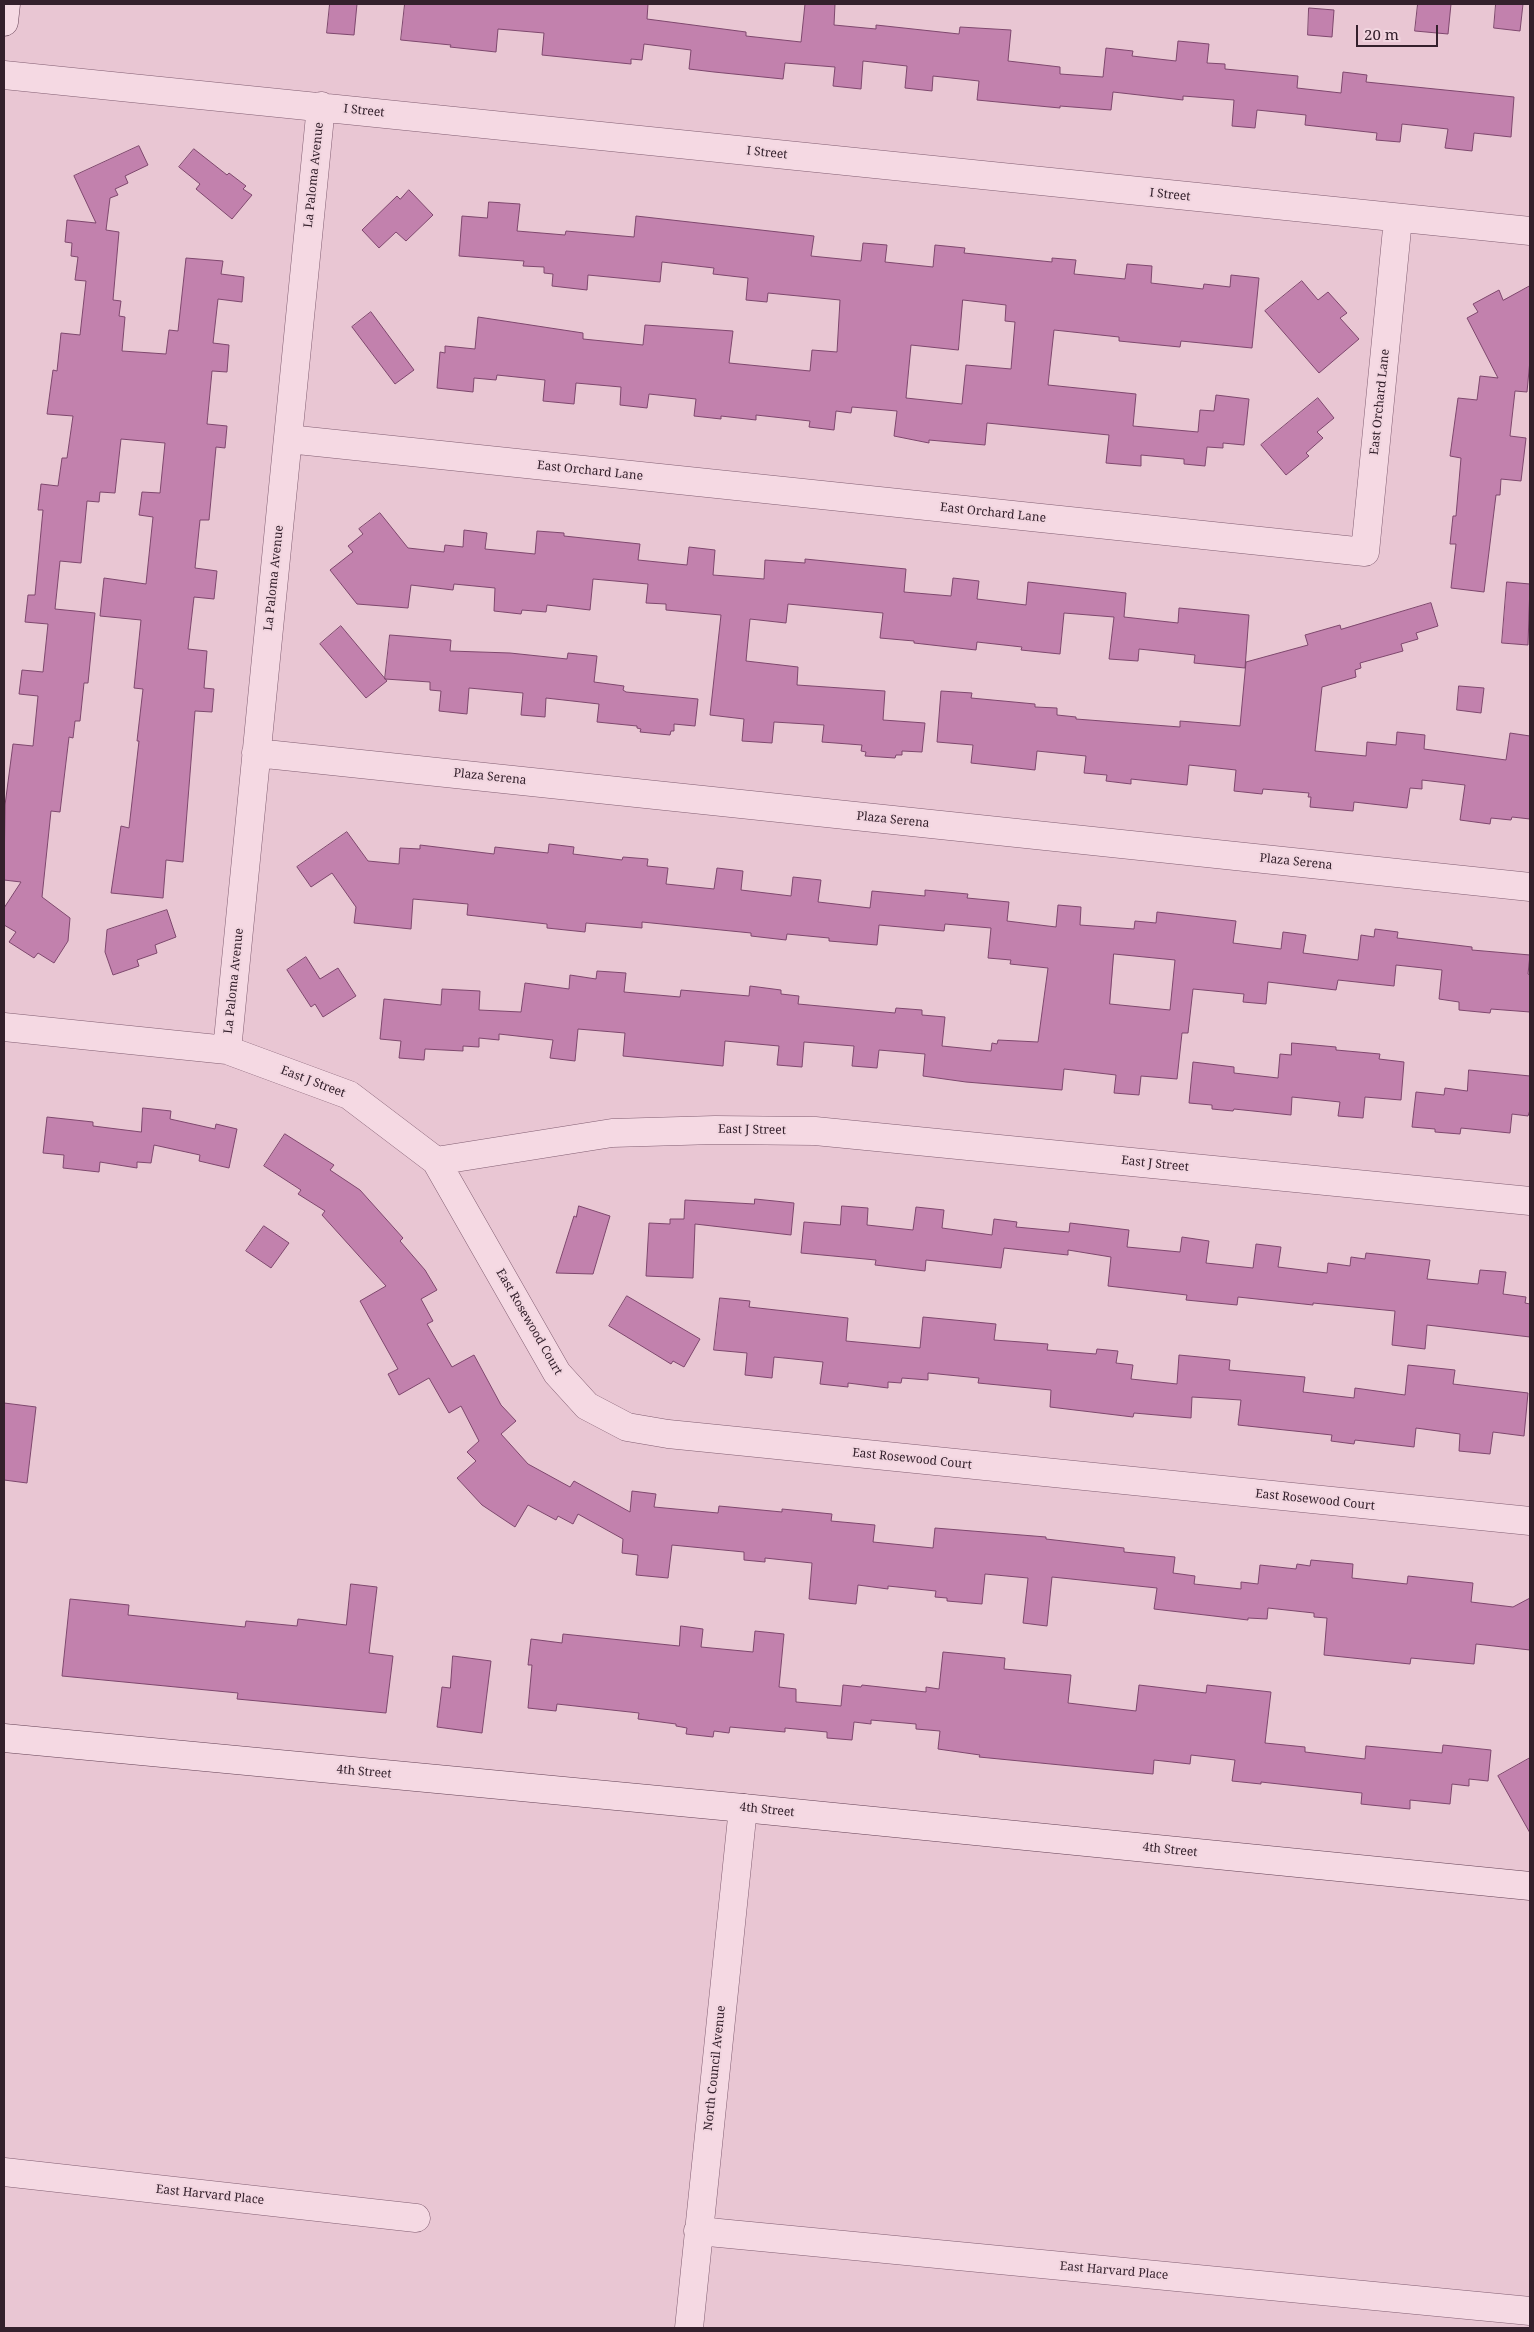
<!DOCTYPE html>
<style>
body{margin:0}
#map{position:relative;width:1534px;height:2332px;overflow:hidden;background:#e9c6d3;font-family:"Noto Serif",serif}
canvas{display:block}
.frame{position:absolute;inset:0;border:5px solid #34202c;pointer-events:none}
.scale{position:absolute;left:1356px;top:25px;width:82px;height:22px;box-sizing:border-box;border:2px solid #34202c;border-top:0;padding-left:6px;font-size:15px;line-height:18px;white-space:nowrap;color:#34202c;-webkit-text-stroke:4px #f1d5df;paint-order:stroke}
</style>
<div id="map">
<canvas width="1534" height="2332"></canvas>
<div class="frame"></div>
<div class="scale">20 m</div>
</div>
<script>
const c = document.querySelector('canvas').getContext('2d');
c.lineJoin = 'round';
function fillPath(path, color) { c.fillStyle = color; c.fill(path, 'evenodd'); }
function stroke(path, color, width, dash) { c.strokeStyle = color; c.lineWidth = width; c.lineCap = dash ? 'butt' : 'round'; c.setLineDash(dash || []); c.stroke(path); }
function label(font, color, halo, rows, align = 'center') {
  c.font = font + ' "Noto Serif",serif'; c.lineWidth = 4; c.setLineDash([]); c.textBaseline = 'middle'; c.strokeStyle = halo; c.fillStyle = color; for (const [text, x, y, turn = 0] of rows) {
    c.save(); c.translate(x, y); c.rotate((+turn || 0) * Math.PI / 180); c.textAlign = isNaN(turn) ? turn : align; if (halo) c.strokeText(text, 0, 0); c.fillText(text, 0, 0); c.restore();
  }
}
const building = new Path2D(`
 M 330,4 L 357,4 L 354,35 L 327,33 Z
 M 405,4 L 648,4 L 647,19 L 746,32 L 746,36 L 801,42 L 805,4 L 835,4 L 834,25 L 876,29 L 876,25 L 959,34 L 960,27 L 1011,30 L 1008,61 L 1060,67 L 1060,74 L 1103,77 L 1106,48 L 1133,51 L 1132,56 L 1176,61 L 1178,41 L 1209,44 L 1207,63 L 1225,64 L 1225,69 L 1298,76 L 1297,88 L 1341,93 L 1343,72 L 1367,75 L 1366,82 L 1514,97 L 1511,137 L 1474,133 L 1472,151 L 1445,148 L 1448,129 L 1402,124 L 1400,142 L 1376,140 L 1377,133 L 1305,125 L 1306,115 L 1257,110 L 1255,128 L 1232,126 L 1234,100 L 1183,96 L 1183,100 L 1113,92 L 1111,110 L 1060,106 L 1060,108 L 977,100 L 979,81 L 933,76 L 932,91 L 905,88 L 907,66 L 863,61 L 861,89 L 833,86 L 835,67 L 785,63 L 783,79 L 714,72 L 689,69 L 691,50 L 644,44 L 642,60 L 631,59 L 631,64 L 542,55 L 544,33 L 498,29 L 496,52 L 450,47 L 451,45 L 401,40 Z
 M 1418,4 L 1451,4 L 1448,34 L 1415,31 Z
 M 1496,4 L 1523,4 L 1520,31 L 1494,28 Z
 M 1309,8 L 1334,10 L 1332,37 L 1308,35 Z
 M 139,146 L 148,165 L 125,176 L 128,183 L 115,189 L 118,195 L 110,198 L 106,230 L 119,232 L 113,300 L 121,301 L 119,316 L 125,317 L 122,351 L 166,354 L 169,330 L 178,331 L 186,258 L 223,261 L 221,274 L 244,277 L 242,302 L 218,299 L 213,343 L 229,345 L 227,372 L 212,371 L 207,424 L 227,426 L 225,448 L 216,447 L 209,520 L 200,520 L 195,568 L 217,571 L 214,599 L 194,597 L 188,649 L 207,651 L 204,688 L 214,689 L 212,712 L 195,711 L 183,862 L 166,860 L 163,898 L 111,893 L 121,826 L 129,828 L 139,741 L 137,741 L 143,689 L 134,688 L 141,620 L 100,616 L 104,578 L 146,584 L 153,517 L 139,515 L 142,492 L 160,493 L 165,443 L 121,439 L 115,493 L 100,492 L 99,502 L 87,501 L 81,563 L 60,561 L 55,609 L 95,613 L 88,683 L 84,683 L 80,721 L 75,721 L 73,738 L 69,737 L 60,812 L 51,811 L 42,897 L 70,918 L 68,941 L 54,963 L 38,953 L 34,958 L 9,942 L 16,932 L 4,925 L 4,908 L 21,882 L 4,880 L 5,805 L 13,744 L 33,746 L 38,696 L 19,694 L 22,670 L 43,672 L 48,624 L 25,622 L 28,595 L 35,595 L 43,510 L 38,510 L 41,484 L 58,486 L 62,458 L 67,458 L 73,416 L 47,414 L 53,370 L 57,371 L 61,333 L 80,335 L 86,281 L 75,280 L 78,257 L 71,256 L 72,243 L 65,242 L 67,220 L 96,223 L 74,176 Z
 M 194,149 L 227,175 L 229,173 L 246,186 L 243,189 L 252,195 L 232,219 L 196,189 L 200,184 L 179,167 Z
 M 409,190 L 433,215 L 406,241 L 396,232 L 379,248 L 362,230 L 397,196 L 400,199 Z
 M 489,202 L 520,204 L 517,231 L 565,235 L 566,231 L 634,237 L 636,216 L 814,236 L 811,256 L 861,261 L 863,243 L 887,245 L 885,262 L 933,267 L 935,245 L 965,248 L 964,253 L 1052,262 L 1052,258 L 1076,260 L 1074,274 L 1125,279 L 1127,264 L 1152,266 L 1151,283 L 1203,289 L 1204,284 L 1230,287 L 1231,275 L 1259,278 L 1252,348 L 1181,341 L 1180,347 L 1119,341 L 1119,337 L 1054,330 L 1048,385 L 1136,394 L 1133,426 L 1198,432 L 1200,410 L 1214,411 L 1216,395 L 1249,399 L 1244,445 L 1223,443 L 1223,448 L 1207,447 L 1205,466 L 1184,464 L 1184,459 L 1141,455 L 1141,466 L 1106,463 L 1109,435 L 987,423 L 985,445 L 929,440 L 929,443 L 894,436 L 897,411 L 852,407 L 851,413 L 836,411 L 834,430 L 809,427 L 810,421 L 756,415 L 756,420 L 721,416 L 721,419 L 694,416 L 696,399 L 649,394 L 647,408 L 620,405 L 621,387 L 576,383 L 574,404 L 543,401 L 545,380 L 497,375 L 496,380 L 474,378 L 473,392 L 437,388 L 440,352 L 445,353 L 445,346 L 475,349 L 478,317 L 583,333 L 583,339 L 643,345 L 645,325 L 733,331 L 729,363 L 810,371 L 812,350 L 837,352 L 840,300 L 768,293 L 767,302 L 746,300 L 748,278 L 713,274 L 714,268 L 662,262 L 660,282 L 588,275 L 587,290 L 552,286 L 553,274 L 544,273 L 544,267 L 523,266 L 524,261 L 459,256 L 462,216 L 487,218 ZM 963,300 L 1006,305 L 1005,321 L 1015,322 L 1011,369 L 966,365 L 962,404 L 906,398 L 911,345 L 958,350 Z
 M 1302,281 L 1318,300 L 1328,292 L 1347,313 L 1340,318 L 1359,339 L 1319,373 L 1265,311 Z
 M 1530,286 L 1530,360 L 1527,392 L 1515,391 L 1510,436 L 1526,438 L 1521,481 L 1501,479 L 1500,495 L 1496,495 L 1484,592 L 1451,588 L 1456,544 L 1450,544 L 1453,516 L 1456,516 L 1461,458 L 1450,456 L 1458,398 L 1477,400 L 1480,376 L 1498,378 L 1467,318 L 1478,312 L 1473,304 L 1499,290 L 1503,300 Z
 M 371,312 L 414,370 L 395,384 L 352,327 Z
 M 1318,398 L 1334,418 L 1317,432 L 1323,438 L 1306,453 L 1309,456 L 1286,475 L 1261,445 Z
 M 380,513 L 408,548 L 444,552 L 445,545 L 463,547 L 464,530 L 487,533 L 485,549 L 535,554 L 537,531 L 564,533 L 564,536 L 640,544 L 638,560 L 687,565 L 689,547 L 715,550 L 713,575 L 764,579 L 765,560 L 805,563 L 805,559 L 906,569 L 904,592 L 951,596 L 953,578 L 979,581 L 977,599 L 1026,605 L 1028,582 L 1126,593 L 1124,617 L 1178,623 L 1179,608 L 1249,615 L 1245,668 L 1194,663 L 1195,655 L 1139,649 L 1138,661 L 1109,659 L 1114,617 L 1064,613 L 1060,654 L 1021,650 L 1022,647 L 977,642 L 976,650 L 914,643 L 914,641 L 880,638 L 883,613 L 788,604 L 786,623 L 750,619 L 746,661 L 798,667 L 797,685 L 885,691 L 883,720 L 925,723 L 922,752 L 902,751 L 902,755 L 896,755 L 895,758 L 865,756 L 866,752 L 861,751 L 862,745 L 822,742 L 824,725 L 774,722 L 772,743 L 742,741 L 744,719 L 710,715 L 721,615 L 666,610 L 666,604 L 646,603 L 648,584 L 593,579 L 590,610 L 547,605 L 546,612 L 522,610 L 521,614 L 494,611 L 495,588 L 454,584 L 453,590 L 411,585 L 408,608 L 357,604 L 330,570 L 353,552 L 348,546 L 363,534 L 359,529 Z
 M 1507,582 L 1530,584 L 1528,645 L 1502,643 Z
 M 1431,603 L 1438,626 L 1416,633 L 1418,639 L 1401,644 L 1403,651 L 1360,663 L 1361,668 L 1355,670 L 1356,677 L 1322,687 L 1315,751 L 1366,756 L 1367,742 L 1396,745 L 1397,732 L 1425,735 L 1424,749 L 1506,760 L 1510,733 L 1530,736 L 1530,819 L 1512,817 L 1511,820 L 1491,818 L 1490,824 L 1460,820 L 1465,785 L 1422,780 L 1422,789 L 1410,788 L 1407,808 L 1354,802 L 1353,811 L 1310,807 L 1311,797 L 1308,797 L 1309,793 L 1263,789 L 1262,794 L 1234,791 L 1236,770 L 1189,765 L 1187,785 L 1131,779 L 1131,784 L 1106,781 L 1107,775 L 1084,773 L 1086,756 L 1037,751 L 1035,770 L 1008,767 L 971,763 L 973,745 L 937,742 L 941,691 L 972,693 L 971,698 L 1035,704 L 1035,707 L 1057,708 L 1057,715 L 1076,717 L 1076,719 L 1180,727 L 1180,721 L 1240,726 L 1246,662 L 1308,645 L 1305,635 L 1340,625 L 1341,629 Z
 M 341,626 L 387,681 L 366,698 L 320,644 Z
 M 390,635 L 451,640 L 450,651 L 510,653 L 567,659 L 568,653 L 597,656 L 594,682 L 624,686 L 623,690 L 626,692 L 698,699 L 695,726 L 674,724 L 674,731 L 671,731 L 670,735 L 640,732 L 641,729 L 637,728 L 637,726 L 597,722 L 599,704 L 546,698 L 545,717 L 521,715 L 523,693 L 469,688 L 467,714 L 439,711 L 441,691 L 430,690 L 430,682 L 385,679 Z
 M 1459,686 L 1484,688 L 1481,713 L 1457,710 Z
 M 347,832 L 368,861 L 399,864 L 400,848 L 420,849 L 420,845 L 494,854 L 495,847 L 548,853 L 549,844 L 574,847 L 573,854 L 622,860 L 623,857 L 648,859 L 647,866 L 668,868 L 666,884 L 714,889 L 717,868 L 743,871 L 741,890 L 791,896 L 793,877 L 821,880 L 818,902 L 870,908 L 872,891 L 925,896 L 925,890 L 968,894 L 967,898 L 1009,902 L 1007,921 L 1056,927 L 1058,905 L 1081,907 L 1080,925 L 1134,929 L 1135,921 L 1156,923 L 1157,912 L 1236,921 L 1233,943 L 1281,949 L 1283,932 L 1306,935 L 1303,953 L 1358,960 L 1361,935 L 1374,937 L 1375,929 L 1398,932 L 1397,938 L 1472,947 L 1472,950 L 1530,955 L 1528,974 L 1530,975 L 1530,1012 L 1491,1009 L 1490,1013 L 1459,1010 L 1459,1002 L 1439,999 L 1442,970 L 1396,965 L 1394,986 L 1338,980 L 1336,990 L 1268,982 L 1266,1004 L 1243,1002 L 1244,994 L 1193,989 L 1188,1033 L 1182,1033 L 1177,1079 L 1141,1076 L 1139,1095 L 1114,1093 L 1116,1075 L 1064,1069 L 1062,1090 L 966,1082 L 923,1076 L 925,1054 L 879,1050 L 877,1068 L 852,1066 L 854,1046 L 804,1042 L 802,1067 L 777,1065 L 779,1046 L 725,1041 L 723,1066 L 623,1056 L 625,1033 L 578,1029 L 575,1061 L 550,1058 L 553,1040 L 499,1034 L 499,1040 L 479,1038 L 479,1047 L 463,1046 L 463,1051 L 425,1049 L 424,1060 L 399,1058 L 401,1041 L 380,1039 L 384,999 L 441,1005 L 442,989 L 480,991 L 479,1010 L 521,1012 L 525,983 L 569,989 L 570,975 L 596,979 L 597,971 L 626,973 L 624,992 L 680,997 L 681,990 L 749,996 L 750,986 L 781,990 L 781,994 L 799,996 L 798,1004 L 895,1013 L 896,1008 L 922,1010 L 922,1015 L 945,1017 L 942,1046 L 991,1051 L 992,1043 L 997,1044 L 998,1040 L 1038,1042 L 1048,968 L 1010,964 L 1011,960 L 988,958 L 991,928 L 945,924 L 944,931 L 879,925 L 877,945 L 829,941 L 829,938 L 787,934 L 786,940 L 751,936 L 751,933 L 642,922 L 642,928 L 586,923 L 585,932 L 547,928 L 547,924 L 467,915 L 468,904 L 413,899 L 411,929 L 354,923 L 356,907 L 332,873 L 311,887 L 297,867 ZM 1114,954 L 1175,960 L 1170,1010 L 1110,1004 Z
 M 167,910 L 176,937 L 155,945 L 157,953 L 137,960 L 139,966 L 113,975 L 105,952 L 107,930 Z
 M 306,957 L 320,979 L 338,968 L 356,996 L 323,1017 L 315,1004 L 311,1007 L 287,970 Z
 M 1292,1043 L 1336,1047 L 1336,1050 L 1380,1054 L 1379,1059 L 1404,1062 L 1401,1100 L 1365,1097 L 1363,1118 L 1338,1116 L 1340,1102 L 1292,1097 L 1291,1115 L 1234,1109 L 1233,1111 L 1212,1109 L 1212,1105 L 1189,1103 L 1193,1062 L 1234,1067 L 1234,1073 L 1278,1078 L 1280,1054 L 1291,1055 Z
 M 1469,1070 L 1530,1076 L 1530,1110 L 1528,1116 L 1512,1114 L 1510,1133 L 1461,1128 L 1460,1134 L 1435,1132 L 1435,1129 L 1412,1127 L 1416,1092 L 1444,1095 L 1445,1088 L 1467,1091 Z
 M 143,1108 L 171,1111 L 170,1119 L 215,1129 L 216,1124 L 237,1129 L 229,1168 L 199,1161 L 200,1155 L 154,1145 L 151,1163 L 137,1162 L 137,1168 L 100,1162 L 99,1172 L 63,1168 L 64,1155 L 43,1153 L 47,1117 L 93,1122 L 93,1126 L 141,1132 Z
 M 285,1134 L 334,1165 L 330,1170 L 360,1190 L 403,1238 L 400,1241 L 425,1270 L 437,1290 L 421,1299 L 433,1321 L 427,1324 L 452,1367 L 474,1355 L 501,1405 L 516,1421 L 501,1434 L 528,1464 L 570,1487 L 574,1481 L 630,1512 L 632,1491 L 656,1494 L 654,1507 L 718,1513 L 719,1506 L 782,1512 L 782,1509 L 832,1514 L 831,1521 L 875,1525 L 873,1542 L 933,1548 L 935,1528 L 1046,1537 L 1046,1539 L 1124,1548 L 1124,1552 L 1175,1557 L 1173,1573 L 1195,1576 L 1194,1584 L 1241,1589 L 1241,1582 L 1258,1584 L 1260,1565 L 1296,1569 L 1297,1564 L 1310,1566 L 1311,1560 L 1353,1564 L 1352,1578 L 1407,1584 L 1408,1576 L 1473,1583 L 1471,1602 L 1513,1607 L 1530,1598 L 1530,1650 L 1476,1644 L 1474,1664 L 1411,1658 L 1410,1664 L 1324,1655 L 1327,1618 L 1314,1617 L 1314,1613 L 1268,1608 L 1267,1619 L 1248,1618 L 1248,1620 L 1154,1609 L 1157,1588 L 1052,1577 L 1047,1626 L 1023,1623 L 1028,1578 L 985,1574 L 982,1604 L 947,1601 L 947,1598 L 935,1597 L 936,1591 L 888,1586 L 888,1589 L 858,1585 L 856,1604 L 809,1599 L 812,1563 L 765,1558 L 765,1562 L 744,1560 L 744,1552 L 672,1545 L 668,1578 L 636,1575 L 638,1555 L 622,1553 L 623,1539 L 578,1514 L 573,1524 L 558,1516 L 556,1520 L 528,1505 L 515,1527 L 482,1505 L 457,1478 L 476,1461 L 467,1452 L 479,1441 L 461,1406 L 449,1413 L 429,1378 L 399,1395 L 388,1374 L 398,1369 L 360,1301 L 386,1286 L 322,1215 L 325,1211 L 298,1194 L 301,1190 L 264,1166 Z
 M 755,1199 L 794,1203 L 791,1235 L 695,1224 L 693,1278 L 646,1276 L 649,1223 L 670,1224 L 670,1219 L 684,1219 L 685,1200 L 754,1204 Z
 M 579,1206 L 610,1216 L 593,1274 L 556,1273 L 574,1216 L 576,1217 Z
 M 842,1206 L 868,1208 L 867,1225 L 913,1230 L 916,1207 L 944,1210 L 942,1228 L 992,1235 L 994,1219 L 1017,1222 L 1016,1227 L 1069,1232 L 1070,1223 L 1129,1230 L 1127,1247 L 1180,1252 L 1182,1237 L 1209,1241 L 1206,1263 L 1253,1268 L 1256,1244 L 1281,1247 L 1278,1267 L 1327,1273 L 1328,1263 L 1350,1266 L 1351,1257 L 1365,1259 L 1366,1253 L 1430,1260 L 1427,1279 L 1478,1284 L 1480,1270 L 1506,1272 L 1503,1294 L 1526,1297 L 1525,1303 L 1530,1304 L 1530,1337 L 1427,1325 L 1425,1349 L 1392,1345 L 1395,1311 L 1313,1303 L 1313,1305 L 1238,1297 L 1237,1305 L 1186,1300 L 1187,1295 L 1108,1286 L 1111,1257 L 1068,1250 L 1068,1255 L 1004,1248 L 1001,1268 L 926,1260 L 925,1271 L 875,1265 L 876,1260 L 801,1253 L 804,1222 L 840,1225 Z
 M 264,1226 L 289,1243 L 271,1268 L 246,1251 Z
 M 627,1296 L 700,1339 L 684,1367 L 673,1361 L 671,1364 L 609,1326 Z
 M 720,1298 L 750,1301 L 749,1307 L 848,1318 L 846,1341 L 920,1348 L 923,1317 L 996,1324 L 994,1340 L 1048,1344 L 1047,1350 L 1096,1354 L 1097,1349 L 1118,1351 L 1116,1363 L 1133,1365 L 1131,1379 L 1177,1384 L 1179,1355 L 1230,1360 L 1229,1370 L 1305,1377 L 1303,1392 L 1354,1398 L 1355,1388 L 1405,1395 L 1408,1365 L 1455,1370 L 1453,1384 L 1528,1393 L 1524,1436 L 1493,1432 L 1490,1454 L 1459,1451 L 1460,1434 L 1416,1428 L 1414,1447 L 1355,1440 L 1354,1444 L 1331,1441 L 1332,1435 L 1238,1425 L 1241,1400 L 1192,1397 L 1191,1418 L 1134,1413 L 1133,1417 L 1050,1407 L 1051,1390 L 978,1383 L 979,1378 L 928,1373 L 928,1380 L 902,1378 L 901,1383 L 888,1382 L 888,1388 L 848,1383 L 848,1387 L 820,1384 L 823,1362 L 774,1357 L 772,1378 L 745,1375 L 747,1353 L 714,1350 Z
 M 4,1403 L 36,1407 L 27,1483 L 4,1480 Z
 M 351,1584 L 377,1587 L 369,1653 L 393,1656 L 386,1713 L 237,1699 L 238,1693 L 62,1676 L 70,1599 L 129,1605 L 128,1615 L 245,1627 L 246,1621 L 297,1626 L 298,1619 L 346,1625 Z
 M 681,1626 L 703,1629 L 701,1647 L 753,1652 L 755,1631 L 784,1634 L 779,1687 L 796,1689 L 796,1702 L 841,1706 L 843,1685 L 861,1687 L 862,1685 L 926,1692 L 926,1687 L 939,1689 L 943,1652 L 1005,1658 L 1004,1669 L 1071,1675 L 1068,1703 L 1136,1711 L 1139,1685 L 1206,1693 L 1207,1685 L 1271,1692 L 1265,1743 L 1305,1747 L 1305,1752 L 1365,1759 L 1366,1746 L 1442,1753 L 1443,1745 L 1491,1750 L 1488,1781 L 1469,1779 L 1469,1786 L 1452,1784 L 1450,1804 L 1410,1800 L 1410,1809 L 1361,1804 L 1362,1793 L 1261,1782 L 1261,1784 L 1232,1781 L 1235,1760 L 1191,1755 L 1190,1764 L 1154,1760 L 1153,1774 L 979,1757 L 980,1755 L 938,1749 L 940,1731 L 916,1729 L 916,1724 L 871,1720 L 871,1724 L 854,1722 L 852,1740 L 827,1738 L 827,1732 L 785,1728 L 785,1732 L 730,1727 L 729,1733 L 714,1731 L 713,1737 L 686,1734 L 687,1728 L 676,1726 L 676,1724 L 638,1719 L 639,1713 L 557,1704 L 556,1711 L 528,1708 L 532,1665 L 528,1665 L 531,1639 L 562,1643 L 563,1634 L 679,1646 Z
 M 453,1656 L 491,1661 L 482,1733 L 437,1727 L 442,1687 L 450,1688 Z
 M 1530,1758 L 1530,1833 L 1498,1776 Z`);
const street = new Path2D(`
 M 4,75 L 1530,231
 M 288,439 L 1365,552 L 1398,219
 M 256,753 L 1530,887
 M 4,1027 L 227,1050 L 349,1095 L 436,1161 L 612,1133 L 715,1130 L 815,1131 L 1530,1201
 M 227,1050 L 321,106
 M 436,1161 L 557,1373 L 587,1406 L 627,1427 L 668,1434 L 1530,1521
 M 4,2172 L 416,2218
 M 698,2231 L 1530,2311
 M 689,2328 L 743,1808`);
const secondary = new Path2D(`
 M 4,22 L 6,4
 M 4,1738 L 743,1808 L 1530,1886`);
const streetNames = [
 ["I Street",364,111,6],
 ["I Street",767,153,6],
 ["La Paloma Avenue",314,175,-84],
 ["I Street",1170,195,6],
 ["East Orchard Lane",1380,402,-84],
 ["East Orchard Lane",590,471,6],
 ["East Orchard Lane",993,513,6],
 ["La Paloma Avenue",274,578,-84],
 ["Plaza Serena",490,777,6],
 ["Plaza Serena",893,820,6],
 ["Plaza Serena",1296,862,6],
 ["La Paloma Avenue",234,981,-84],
 ["East J Street",313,1082,21],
 ["East J Street",752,1130,1],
 ["East J Street",1155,1164,6],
 ["East Rosewood Court",529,1322,60],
 ["East Rosewood Court",912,1459,6],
 ["East Rosewood Court",1315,1500,6],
 ["4th Street",364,1772,5],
 ["4th Street",767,1810,6],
 ["4th Street",1170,1850,6],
 ["North Council Avenue",715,2068,-84],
 ["East Harvard Place",210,2195,6],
 ["East Harvard Place",1114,2271,5]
];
fillPath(building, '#c281ad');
stroke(building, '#7e476d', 1);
stroke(street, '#825e72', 29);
stroke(secondary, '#644155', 29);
stroke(street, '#f5d9e3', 28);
stroke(secondary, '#f5d9e3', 28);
label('12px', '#34202c', '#f1d5df', streetNames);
</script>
